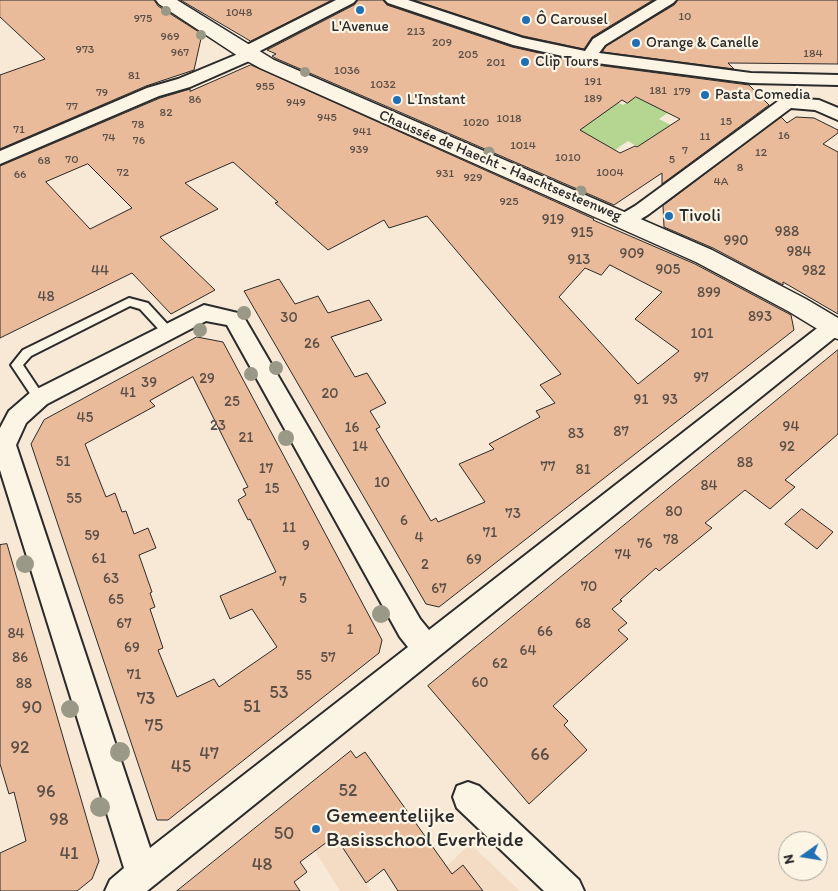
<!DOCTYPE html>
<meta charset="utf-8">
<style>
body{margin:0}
#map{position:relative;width:838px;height:891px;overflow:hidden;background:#f8e9d6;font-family:Itim,sans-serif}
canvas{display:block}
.north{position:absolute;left:778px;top:831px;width:50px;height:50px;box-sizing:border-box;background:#fcf5e5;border:1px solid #a8a49b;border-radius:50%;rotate:257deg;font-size:14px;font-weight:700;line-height:20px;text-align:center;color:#2b2b2b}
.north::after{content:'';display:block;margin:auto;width:18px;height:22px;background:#1f6fb2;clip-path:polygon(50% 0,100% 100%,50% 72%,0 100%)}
</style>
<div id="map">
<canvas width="838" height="891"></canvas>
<div class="north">N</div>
</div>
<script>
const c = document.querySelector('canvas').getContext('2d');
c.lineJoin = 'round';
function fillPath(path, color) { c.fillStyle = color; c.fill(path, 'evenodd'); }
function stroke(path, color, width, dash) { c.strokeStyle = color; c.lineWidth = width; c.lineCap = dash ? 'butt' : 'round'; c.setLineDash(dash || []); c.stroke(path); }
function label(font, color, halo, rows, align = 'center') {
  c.font = font + ' Itim,sans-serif'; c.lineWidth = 4.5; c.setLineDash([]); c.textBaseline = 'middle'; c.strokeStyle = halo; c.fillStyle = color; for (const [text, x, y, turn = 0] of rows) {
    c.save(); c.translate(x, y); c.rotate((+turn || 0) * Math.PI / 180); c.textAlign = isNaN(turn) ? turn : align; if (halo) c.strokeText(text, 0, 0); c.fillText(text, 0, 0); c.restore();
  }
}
const built = new Path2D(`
 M 304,788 L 371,891 L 340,891 L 285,803 Z
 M 470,844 L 520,891 L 407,891 L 450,863 Z`);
const green = new Path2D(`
 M 354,30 L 610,98 L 623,105 L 636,97 L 669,112 L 659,119 L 671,125 L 638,147 L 628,141 L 615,150 Z`);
const building = new Path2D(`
 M 0,0 L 154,0 L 158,6 L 202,34 L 194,70 L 146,86 L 0,149 L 0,75 L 45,59 L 0,17 Z
 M 181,0 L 332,0 L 251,41 Z
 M 358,0 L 383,0 L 387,5 L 512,47 L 589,64 L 749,85 L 769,105 L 662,184 L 662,173 L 614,205 L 275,58 L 272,56 L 276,54 L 267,50 L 354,5 ZM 636,97 L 680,119 L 637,147 L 635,146 L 620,153 L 580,130 L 622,100 L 627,103 Z
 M 414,0 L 653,0 L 592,37 L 584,49 L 523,36 Z
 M 678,0 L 838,0 L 838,64 L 728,63 L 734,69 L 602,52 L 606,46 L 674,5 Z
 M 251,65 L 594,219 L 593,220 L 695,264 L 791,315 L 794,330 L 439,607 L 426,604 L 244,291 L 279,279 L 295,304 L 318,296 L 328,313 L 369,300 L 382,320 L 331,337 L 355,377 L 367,373 L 386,403 L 370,411 L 380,427 L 376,429 L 431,521 L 436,518 L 438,522 L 485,502 L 459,464 L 494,449 L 489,444 L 540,417 L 536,411 L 555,403 L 540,385 L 561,374 L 427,216 L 389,228 L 384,220 L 328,250 L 275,203 L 278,202 L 233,162 L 185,183 L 218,209 L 160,237 L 215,290 L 171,314 L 132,273 L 0,338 L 0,166 L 160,98 L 190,89 L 190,91 ZM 88,164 L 132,208 L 90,229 L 46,182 ZM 610,265 L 662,292 L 635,319 L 679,351 L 638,384 L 559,297 L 585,268 L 601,275 Z
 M 781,117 L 787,123 L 796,117 L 814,118 L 838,130 L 838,133 L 823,144 L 838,152 L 838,314 L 783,282 L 783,285 L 713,248 L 664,227 L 663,206 Z
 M 197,337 L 223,342 L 382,640 L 379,653 L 168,820 L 157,820 L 31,444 L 44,420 ZM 193,377 L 248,487 L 243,489 L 246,495 L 238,500 L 248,520 L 250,519 L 276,572 L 220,596 L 230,619 L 252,609 L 277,647 L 219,687 L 214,679 L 177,697 L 158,650 L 163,648 L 150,609 L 155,607 L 150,593 L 152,592 L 139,555 L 156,548 L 148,528 L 134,534 L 126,511 L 122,512 L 115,493 L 106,497 L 85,444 L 155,406 L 150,401 Z
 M 838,350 L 838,434 L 785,480 L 795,487 L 770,509 L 745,490 L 705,523 L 712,528 L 659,571 L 656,568 L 620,600 L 622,601 L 612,609 L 627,623 L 618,630 L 628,639 L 553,706 L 568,721 L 564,725 L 587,750 L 529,804 L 428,686 Z
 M 802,509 L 833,532 L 817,549 L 785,524 Z
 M 7,544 L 99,861 L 92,879 L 77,891 L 0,891 L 0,853 L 26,841 L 14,792 L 9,794 L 0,764 L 0,545 Z
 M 351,751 L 356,758 L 365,752 L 452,874 L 463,865 L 483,891 L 398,891 L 384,869 L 366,883 L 335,836 L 300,862 L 307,872 L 294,882 L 300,891 L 177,891 Z`);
const lane = new Path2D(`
 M 129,298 L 148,303 L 171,328 L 173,331 L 171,334 L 163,334 L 140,309 L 130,306 L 31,356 L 23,365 L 45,398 L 43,401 L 35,401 L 11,365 L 23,350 Z`);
const street = new Path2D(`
 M 336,0 L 356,0 L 353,3 L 256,53 L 258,55 L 256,58 L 190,87 L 159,96 L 0,164 L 0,151 L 147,88 L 178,79 L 238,54 L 237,52 L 239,49 Z
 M 385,0 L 408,0 L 523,38 L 585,51 L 593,39 L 657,0 L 676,0 L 673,3 L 605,45 L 599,53 L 751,73 L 838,75 L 838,85 L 751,83 L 589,62 L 513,45 L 388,3 Z
 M 787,98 L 819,100 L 838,108 L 838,120 L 815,110 L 791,108 L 649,214 C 639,220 630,228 618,224 L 615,220 L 618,216 L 635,206 L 781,99 Z
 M 204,305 L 242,314 L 420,619 L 429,630 L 825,322 L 833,319 L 838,321 L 838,335 L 147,891 L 105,891 L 110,880 L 124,868 L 0,470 L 0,428 L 9,411 L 31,392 ZM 206,321 L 227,325 L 400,637 L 408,647 L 150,848 L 16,445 L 26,423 L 47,404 Z
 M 468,782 L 479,786 L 579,880 L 584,891 L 544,891 L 457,808 L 453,797 L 457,786 Z`);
const secondary = new Path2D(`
 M 156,0 L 177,0 L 274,60 L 712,250 L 806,299 L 838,318 L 838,339 L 829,336 L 788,311 L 696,262 L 260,68 L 238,56 L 159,4 Z`);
const trees = [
 [166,11,5],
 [201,35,5],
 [305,72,5],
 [489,152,5.5],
 [581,191,5.5],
 [244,313,7],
 [200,330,7],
 [276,368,7],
 [251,374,7],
 [286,438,8],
 [25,564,9],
 [381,614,9],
 [70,709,9],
 [120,752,10],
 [100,807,10]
];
const markers = [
 [360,10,5,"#1f6fb2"],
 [526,20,5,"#1f6fb2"],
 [636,43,5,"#1f6fb2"],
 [525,62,5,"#1f6fb2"],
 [705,95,5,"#1f6fb2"],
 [397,100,5,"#1f6fb2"],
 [669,216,5,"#1f6fb2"],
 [316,829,5,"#1f6fb2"]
];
const farNumbernames = [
 ["1048",239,13],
 ["10",685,17],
 ["975",143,19],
 ["213",416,32],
 ["969",170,37],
 ["209",442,43],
 ["973",85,50],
 ["967",180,53],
 ["184",813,54],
 ["205",468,55],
 ["201",496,63],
 ["1036",347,71],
 ["81",134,76],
 ["191",593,82],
 ["1032",383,85],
 ["955",265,87],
 ["181",658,91],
 ["179",682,92],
 ["79",102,93],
 ["189",593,99],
 ["86",195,100],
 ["949",296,103],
 ["77",72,107],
 ["82",166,113],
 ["945",327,118],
 ["1018",509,119],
 ["15",726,122],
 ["1020",476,123],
 ["78",138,125],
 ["71",19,130],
 ["941",362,132],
 ["16",784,136],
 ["11",705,137],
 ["74",109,138],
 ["76",139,141],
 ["1014",523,146],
 ["939",359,150],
 ["7",685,151],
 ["12",761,153],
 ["1010",568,158],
 ["70",72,160],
 ["5",672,160],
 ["68",44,161],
 ["8",740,168],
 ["72",123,173],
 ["1004",610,173],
 ["931",445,174],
 ["66",20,175],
 ["929",473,178],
 ["4A",721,182],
 ["925",509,202]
];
const farPoinames = [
 ["Ô Carousel",536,20],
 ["L'Avenue",360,27,"center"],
 ["Orange & Canelle",646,43],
 ["Clip Tours",535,62],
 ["Pasta Comedia",715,95],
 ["L'Instant",407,100]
];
const farStreetnames = [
 ["Chaussée de Haecht - Haachtsesteenweg",500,166,23]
];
const numberNames = [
 ["919",553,220],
 ["988",787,232],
 ["915",582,233],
 ["990",736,241],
 ["984",799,252],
 ["909",632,254],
 ["913",579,260],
 ["905",668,270],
 ["44",100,271],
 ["982",814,271],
 ["899",709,293],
 ["48",46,297],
 ["893",760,317],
 ["30",289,318],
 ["101",702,334],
 ["26",312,344],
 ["97",701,378],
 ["29",207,379],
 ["39",149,383],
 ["41",128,393],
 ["20",330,394],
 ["91",641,400],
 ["93",670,400],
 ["25",232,402],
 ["45",85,418],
 ["23",218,426],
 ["94",791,427],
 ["16",352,428],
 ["87",621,432],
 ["83",576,434],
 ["21",246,438],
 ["14",360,447],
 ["92",787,447],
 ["51",63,462],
 ["88",745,463],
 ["77",548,467],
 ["17",266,469],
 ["81",583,470],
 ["10",382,483],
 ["84",709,486],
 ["15",272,489],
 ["55",74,499],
 ["80",674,512],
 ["73",513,514],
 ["6",404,521],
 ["11",289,528],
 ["71",490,533],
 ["59",92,536],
 ["4",419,538],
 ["78",671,540],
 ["76",645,544],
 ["9",306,546],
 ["74",623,555],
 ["61",99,559],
 ["69",474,560],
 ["2",425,565],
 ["63",111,579],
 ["7",283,582],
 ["70",589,587],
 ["67",439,589],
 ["5",303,599],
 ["65",116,600],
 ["67",124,624],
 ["68",583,624],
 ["1",350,630],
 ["66",545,632],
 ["84",16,634],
 ["69",132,648],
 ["64",528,651],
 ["86",20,658],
 ["57",328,658],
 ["62",500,664],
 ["71",134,675],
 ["55",304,676],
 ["60",480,683],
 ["88",24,684]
];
const poiNames = [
 ["Tivoli",679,216]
];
const nearNumbernames = [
 ["53",279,693],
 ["73",146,699],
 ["51",252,707],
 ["90",32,708],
 ["75",154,726],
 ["92",20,748],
 ["47",209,754],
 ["66",540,755],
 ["45",181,767],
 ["52",348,791],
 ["96",46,792],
 ["98",59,820],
 ["50",284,834],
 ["41",69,854],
 ["48",262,865]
];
const nearPoinames = [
 ["Gemeentelijke",326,817],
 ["Basisschool Everheide",326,841]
];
fillPath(built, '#f4dbc4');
fillPath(green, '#b4d690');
fillPath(building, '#eabb9a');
stroke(building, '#2b2b2b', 1);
stroke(lane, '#2b2b2b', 4);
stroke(street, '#2b2b2b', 4);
stroke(secondary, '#2b2b2b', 3);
fillPath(lane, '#fcf5e5');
fillPath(street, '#fcf5e5');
fillPath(secondary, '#fcf5e5');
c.fillStyle = '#9a9886';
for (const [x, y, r] of trees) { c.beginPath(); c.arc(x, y, r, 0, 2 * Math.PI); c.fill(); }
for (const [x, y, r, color] of markers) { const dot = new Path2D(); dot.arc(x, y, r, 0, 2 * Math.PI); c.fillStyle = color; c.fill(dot); stroke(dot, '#fcf5e5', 2); }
label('12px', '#5b4f47', null, farNumbernames);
label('15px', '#2b2b2b', '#fcf5e5', farPoinames, 'left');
label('15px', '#2b2b2b', '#fcf5e5', farStreetnames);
label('15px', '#5b4f47', null, numberNames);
label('18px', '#2b2b2b', '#fcf5e5', poiNames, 'left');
label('18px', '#5b4f47', null, nearNumbernames);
label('21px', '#2b2b2b', '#fcf5e5', nearPoinames, 'left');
</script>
